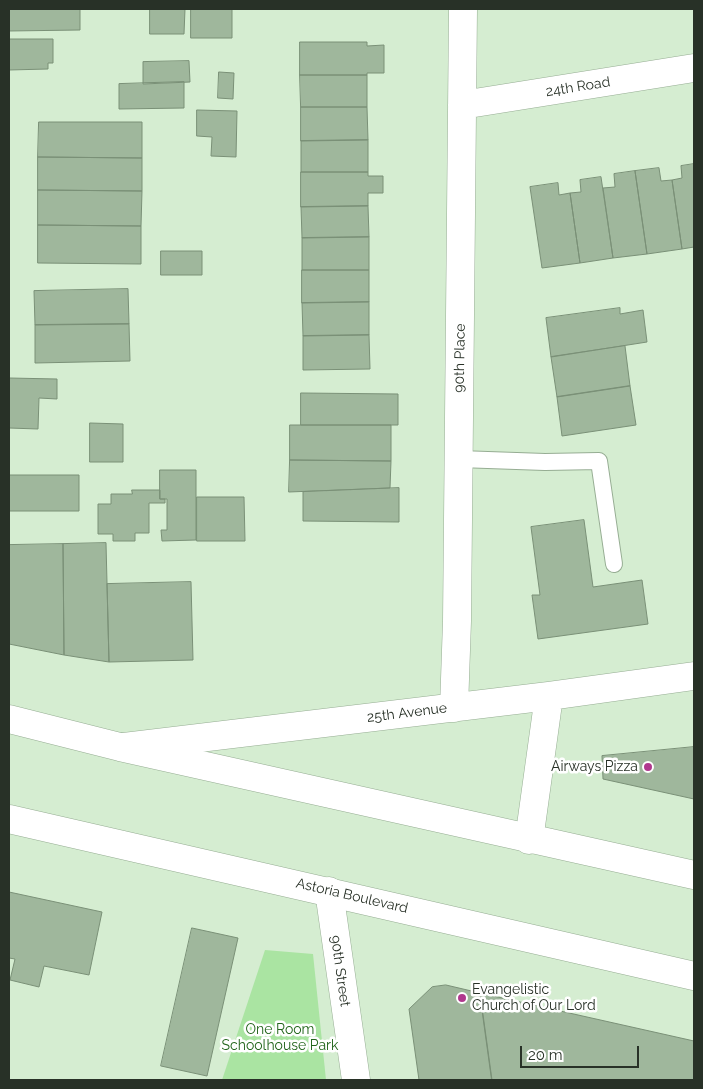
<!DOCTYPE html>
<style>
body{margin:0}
#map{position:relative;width:703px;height:1089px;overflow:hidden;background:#d5edd1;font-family:Raleway,sans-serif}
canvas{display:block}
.frame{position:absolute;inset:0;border:10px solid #283127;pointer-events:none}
.scale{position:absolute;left:520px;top:1046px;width:119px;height:22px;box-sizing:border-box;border:2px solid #283127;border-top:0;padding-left:6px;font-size:15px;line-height:18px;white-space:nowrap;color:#283127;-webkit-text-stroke:4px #fff;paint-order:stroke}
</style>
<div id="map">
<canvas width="703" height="1089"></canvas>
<div class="frame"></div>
<div class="scale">20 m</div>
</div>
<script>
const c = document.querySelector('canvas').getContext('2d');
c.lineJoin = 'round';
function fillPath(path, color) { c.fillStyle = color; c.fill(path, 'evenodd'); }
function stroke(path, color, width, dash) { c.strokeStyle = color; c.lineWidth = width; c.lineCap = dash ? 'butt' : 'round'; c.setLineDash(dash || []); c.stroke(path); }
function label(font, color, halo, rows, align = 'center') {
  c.font = font + ' Raleway,sans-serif'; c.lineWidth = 5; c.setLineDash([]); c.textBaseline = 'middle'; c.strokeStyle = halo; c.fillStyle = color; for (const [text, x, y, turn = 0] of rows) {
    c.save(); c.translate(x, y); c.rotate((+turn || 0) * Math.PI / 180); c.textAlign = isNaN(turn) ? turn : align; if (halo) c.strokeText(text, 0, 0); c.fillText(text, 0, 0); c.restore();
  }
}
const green = new Path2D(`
 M 265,950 L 313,954 L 326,1080 L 222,1080 Z`);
const building = new Path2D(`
 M 9,9 L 80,9 L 80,30 L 9,31 Z
 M 150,9 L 185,9 L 184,34 L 150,34 Z
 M 191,9 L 232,9 L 232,38 L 191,38 Z
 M 9,39 L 53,39 L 53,63 L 48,63 L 48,69 L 9,70 Z
 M 300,42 L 367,42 L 367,46 L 384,45 L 384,73 L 367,73 L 367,75 L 300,75 Z
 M 189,61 L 190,82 L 143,84 L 143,62 Z
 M 219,72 L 234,73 L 233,99 L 218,98 Z
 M 300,75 L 367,75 L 367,107 L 301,107 Z
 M 184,82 L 184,108 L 119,109 L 119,84 Z
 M 301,107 L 367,107 L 368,140 L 301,141 Z
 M 197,110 L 237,111 L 236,157 L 211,156 L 212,137 L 197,136 Z
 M 39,122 L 142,122 L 142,158 L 38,157 Z
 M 368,140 L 368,172 L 301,172 L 301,141 Z
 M 38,157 L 142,158 L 142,191 L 38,190 Z
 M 694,164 L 694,247 L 682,249 L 672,180 L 682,178 L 681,166 Z
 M 659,168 L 661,181 L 672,180 L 682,249 L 647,254 L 635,171 Z
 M 635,171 L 647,254 L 613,258 L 603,188 L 615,187 L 614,174 Z
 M 301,172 L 368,172 L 368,176 L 383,176 L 383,193 L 368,193 L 368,206 L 301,207 Z
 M 601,177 L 613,258 L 580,263 L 570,193 L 581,192 L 580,180 Z
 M 558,183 L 559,195 L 570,193 L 580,263 L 542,268 L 530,187 Z
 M 38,190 L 142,191 L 141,226 L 38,225 Z
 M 368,206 L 369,237 L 302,238 L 301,207 Z
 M 38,225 L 141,226 L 141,264 L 38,263 Z
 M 369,237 L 369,270 L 302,270 L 302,238 Z
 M 161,251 L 202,251 L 202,275 L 161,275 Z
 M 302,270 L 369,270 L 369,302 L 302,303 Z
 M 128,289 L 129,324 L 35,325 L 34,291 Z
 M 369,302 L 369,335 L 303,336 L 302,303 Z
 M 620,308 L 620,314 L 643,310 L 647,342 L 551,357 L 546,318 Z
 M 129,324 L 130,361 L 35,363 L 35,325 Z
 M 369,335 L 370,369 L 303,370 L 303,336 Z
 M 625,346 L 630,386 L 557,397 L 551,357 Z
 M 9,378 L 57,379 L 57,399 L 39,398 L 38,429 L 9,428 Z
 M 630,386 L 636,425 L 562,436 L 557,397 Z
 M 301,393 L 398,394 L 398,425 L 301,425 Z
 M 90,423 L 123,424 L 123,462 L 90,462 Z
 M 290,425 L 391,425 L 391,461 L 290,460 Z
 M 290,460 L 391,461 L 390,488 L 289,492 Z
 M 160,470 L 196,470 L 196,540 L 162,541 L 161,530 L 167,530 L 167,499 L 160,499 Z
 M 9,475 L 79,475 L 79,511 L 9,511 Z
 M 399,488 L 399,522 L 303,521 L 303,492 Z
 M 132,490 L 160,490 L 160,499 L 165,499 L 165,503 L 149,503 L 149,533 L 135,533 L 135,541 L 113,541 L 113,534 L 98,534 L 98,504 L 111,504 L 111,494 L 132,494 Z
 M 197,497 L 244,497 L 245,541 L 197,541 Z
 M 584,520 L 593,587 L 642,580 L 648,624 L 538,639 L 532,595 L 540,595 L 531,527 Z
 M 106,543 L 109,662 L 64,655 L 63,544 Z
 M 63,544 L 64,655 L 9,644 L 9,545 Z
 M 191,582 L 193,660 L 109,662 L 107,584 Z
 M 694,747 L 694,799 L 603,779 L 602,756 Z
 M 9,892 L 102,912 L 89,975 L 44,966 L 39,987 L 10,980 L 15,959 L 9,958 Z
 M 192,928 L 238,938 L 207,1076 L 161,1066 Z
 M 446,985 L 480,993 L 492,1080 L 419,1080 L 409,1009 L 432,987 Z
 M 480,993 L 694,1041 L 694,1080 L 492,1080 Z`);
const service = new Path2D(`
 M 459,459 L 545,462 L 599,461 L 614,564`);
const minor = new Path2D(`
 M 462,105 L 694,68
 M 454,708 L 457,621 L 463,9
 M 124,747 L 549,696 L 694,676
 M 529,840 L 549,696
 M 329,891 L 356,1080`);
const primary = new Path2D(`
 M 9,719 L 120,747 L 694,875
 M 9,819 L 694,976`);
const markers = [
 [648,767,5,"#b0388e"],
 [462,998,5,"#b0388e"]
];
const streetNames = [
 ["24th Road",578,87,-9],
 ["90th Place",460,358,-89],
 ["25th Avenue",407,713,-7],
 ["Astoria Boulevard",352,896,13],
 ["90th Street",340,971,82]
];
const poiNames = [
 ["Airways Pizza",638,767],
 ["Evangelistic",472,990,"left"],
 ["Church of Our Lord",472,1006,"left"]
];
const parkNames = [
 ["One Room",280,1030],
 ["Schoolhouse Park",280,1046]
];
fillPath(green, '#aae4a2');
fillPath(building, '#9fb79c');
stroke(building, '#7a9077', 1);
stroke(service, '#96ad93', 18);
stroke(minor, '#96ad93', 29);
stroke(primary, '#96ad93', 29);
stroke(service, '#fff', 16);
stroke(minor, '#fff', 28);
stroke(primary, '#fff', 28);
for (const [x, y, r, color] of markers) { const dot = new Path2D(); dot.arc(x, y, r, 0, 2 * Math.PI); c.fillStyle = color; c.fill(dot); stroke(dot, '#fff', 2); }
label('14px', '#283127', '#fff', streetNames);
label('14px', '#283127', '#fff', poiNames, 'right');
label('14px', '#22651b', '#fff', parkNames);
</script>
